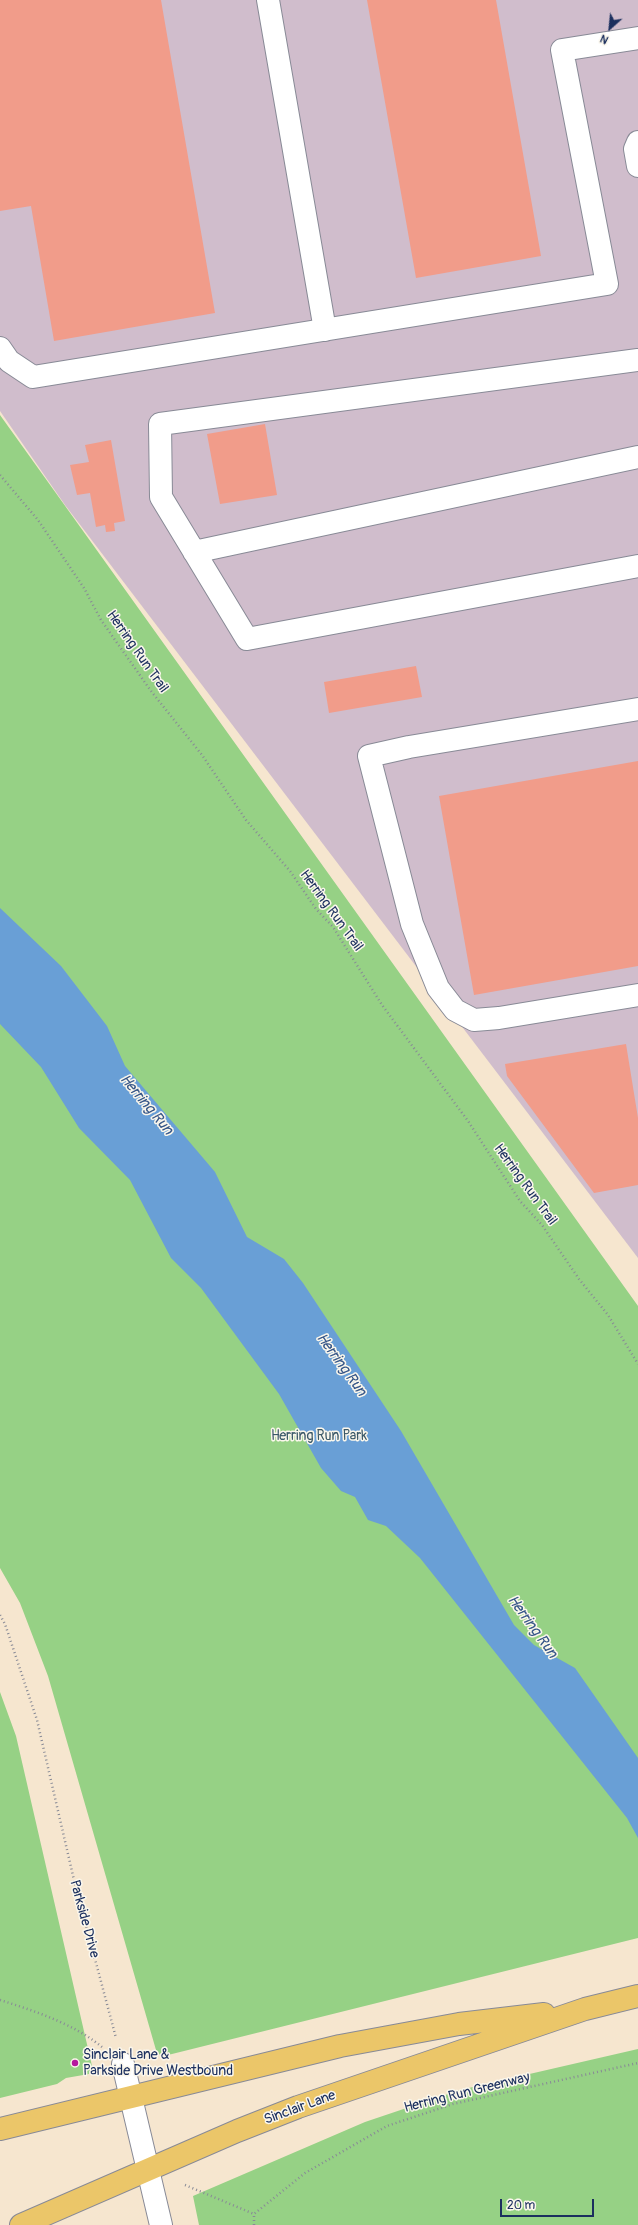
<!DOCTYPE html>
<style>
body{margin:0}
#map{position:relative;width:638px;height:2225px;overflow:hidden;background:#f6e6cf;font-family:Pangolin,sans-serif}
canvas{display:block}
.north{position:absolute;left:590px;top:8px;width:40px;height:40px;-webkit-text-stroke:3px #fbf7ec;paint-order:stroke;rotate:207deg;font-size:11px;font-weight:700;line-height:16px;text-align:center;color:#1b2f5e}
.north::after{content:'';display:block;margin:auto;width:14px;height:18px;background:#1b2f5e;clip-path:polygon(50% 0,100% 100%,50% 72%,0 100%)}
.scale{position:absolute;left:500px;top:2199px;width:94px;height:18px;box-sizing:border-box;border:2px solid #1b2f5e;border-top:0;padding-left:5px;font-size:12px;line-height:14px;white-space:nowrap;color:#1b2f5e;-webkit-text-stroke:3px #fbf7ec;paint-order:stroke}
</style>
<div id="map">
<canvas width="638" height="2225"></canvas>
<div class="north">N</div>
<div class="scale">20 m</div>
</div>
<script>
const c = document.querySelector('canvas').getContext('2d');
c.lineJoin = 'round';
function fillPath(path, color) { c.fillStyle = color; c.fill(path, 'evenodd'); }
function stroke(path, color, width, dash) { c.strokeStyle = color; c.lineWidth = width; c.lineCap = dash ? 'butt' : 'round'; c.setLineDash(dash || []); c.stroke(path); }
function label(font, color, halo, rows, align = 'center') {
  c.font = font + ' Pangolin,sans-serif'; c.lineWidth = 3; c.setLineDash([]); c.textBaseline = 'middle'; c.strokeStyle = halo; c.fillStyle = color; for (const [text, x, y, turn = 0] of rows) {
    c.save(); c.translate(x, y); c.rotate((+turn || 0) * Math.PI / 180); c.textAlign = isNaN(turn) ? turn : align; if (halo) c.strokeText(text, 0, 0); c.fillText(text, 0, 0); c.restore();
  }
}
const industrial = new Path2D(`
 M 0,0 L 638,0 L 638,1258 L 65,505 L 0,411 Z`);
const green = new Path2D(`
 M 0,415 L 638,1306 L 638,1938 L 168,2055 L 160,2055 L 156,2050 L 48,1676 L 20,1603 L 0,1568 Z
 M 0,1692 L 16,1736 L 92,2066 L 89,2074 L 66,2078 L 57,2084 L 0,2098 Z
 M 638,2049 L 638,2225 L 199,2225 L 193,2196 L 365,2122 L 460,2090 Z`);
const water = new Path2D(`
 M 0,908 L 61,966 L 107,1026 L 125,1066 L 215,1172 L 247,1237 L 284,1259 L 303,1283 L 401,1431 L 514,1625 L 534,1645 L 575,1668 L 638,1758 L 638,1838 L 627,1818 L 420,1558 L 386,1526 L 368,1520 L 355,1497 L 341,1491 L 321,1468 L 279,1394 L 201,1288 L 171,1258 L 130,1180 L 79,1128 L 41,1067 L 0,1024 Z`);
const building = new Path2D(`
 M 0,0 L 161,0 L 215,313 L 54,341 L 31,206 L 0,211 Z
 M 367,0 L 496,0 L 541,256 L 416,278 Z
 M 265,424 L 277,495 L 220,504 L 207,434 Z
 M 111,440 L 125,521 L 114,523 L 115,531 L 106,532 L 105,525 L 96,527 L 90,493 L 77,495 L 70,465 L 89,462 L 85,445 Z
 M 416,666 L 422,697 L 329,713 L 324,682 Z
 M 638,761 L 638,966 L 474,995 L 439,796 Z
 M 626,1044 L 638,1118 L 638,1185 L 594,1193 L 507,1076 L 505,1064 Z`);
const path = new Path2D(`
 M 0,475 L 38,520 L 84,588 L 101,620 L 151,691 L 202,755 L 246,820 L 290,871 L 316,909 L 333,927 L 382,1005 L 468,1121 L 520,1201 L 542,1225 L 579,1279 L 608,1315 L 638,1364
 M 0,1615 L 5,1624 L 37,1720 L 74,1880 L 116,2038
 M 0,2000 C 35,2011 74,2024 102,2047
 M 185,2185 L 254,2214
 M 254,2225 L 254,2214 L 305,2173 L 387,2126 L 453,2104 L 638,2063`);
const minor = new Path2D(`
 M 268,0 L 325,330
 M 638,142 L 635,149 L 638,166
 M 0,348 L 9,361 L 33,377 L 607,284 L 562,50 L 638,38
 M 638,360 L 160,424 L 161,497 L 247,639 L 638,566
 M 194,552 L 638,457
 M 638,709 L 409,747 L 369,756 L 412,924 L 438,988 L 455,1010 L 474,1020 L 499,1018 L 638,995
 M 123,2064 L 161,2225`);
const major = new Path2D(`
 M 0,2129 L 340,2046 L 459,2024 L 544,2014
 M 21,2225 L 237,2131 L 298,2107 L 585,2009 L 638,1996`);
const markers = [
 [75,2063,4,"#b5179e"]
];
const streetNames = [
 ["Herring Run Trail",137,652,55],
 ["Herring Run Trail",331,911,54],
 ["Herring Run Trail",525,1185,54],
 ["Parkside Drive",84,1919,75],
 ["Herring Run Greenway",467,2093,-14],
 ["Sinclair Lane",300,2108,-20]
];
const parkNames = [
 ["Herring Run Park",319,1436]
];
const poiNames = [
 ["Sinclair Lane &",83,2055],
 ["Parkside Drive Westbound",83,2071]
];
const waterNames = [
 ["Herring Run",146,1105,50],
 ["Herring Run",341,1365,54],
 ["Herring Run",532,1627,54]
];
fillPath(industrial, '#d0bdcc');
fillPath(green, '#96d185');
fillPath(water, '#699fd6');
fillPath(building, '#f19c8a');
stroke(minor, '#888a96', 24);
stroke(major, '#888a96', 24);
stroke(path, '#888a96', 2.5, [1, 3]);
stroke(minor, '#fff', 22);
stroke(major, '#ebc669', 22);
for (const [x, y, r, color] of markers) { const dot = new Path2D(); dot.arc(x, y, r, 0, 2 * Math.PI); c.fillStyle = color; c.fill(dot); stroke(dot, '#fbf7ec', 1.5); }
label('14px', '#1b2f5e', '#fbf7ec', streetNames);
label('14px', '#3a5868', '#fbf7ec', parkNames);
label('14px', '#1b2f5e', '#fbf7ec', poiNames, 'left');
label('italic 15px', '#365688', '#fbf7ec', waterNames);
</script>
